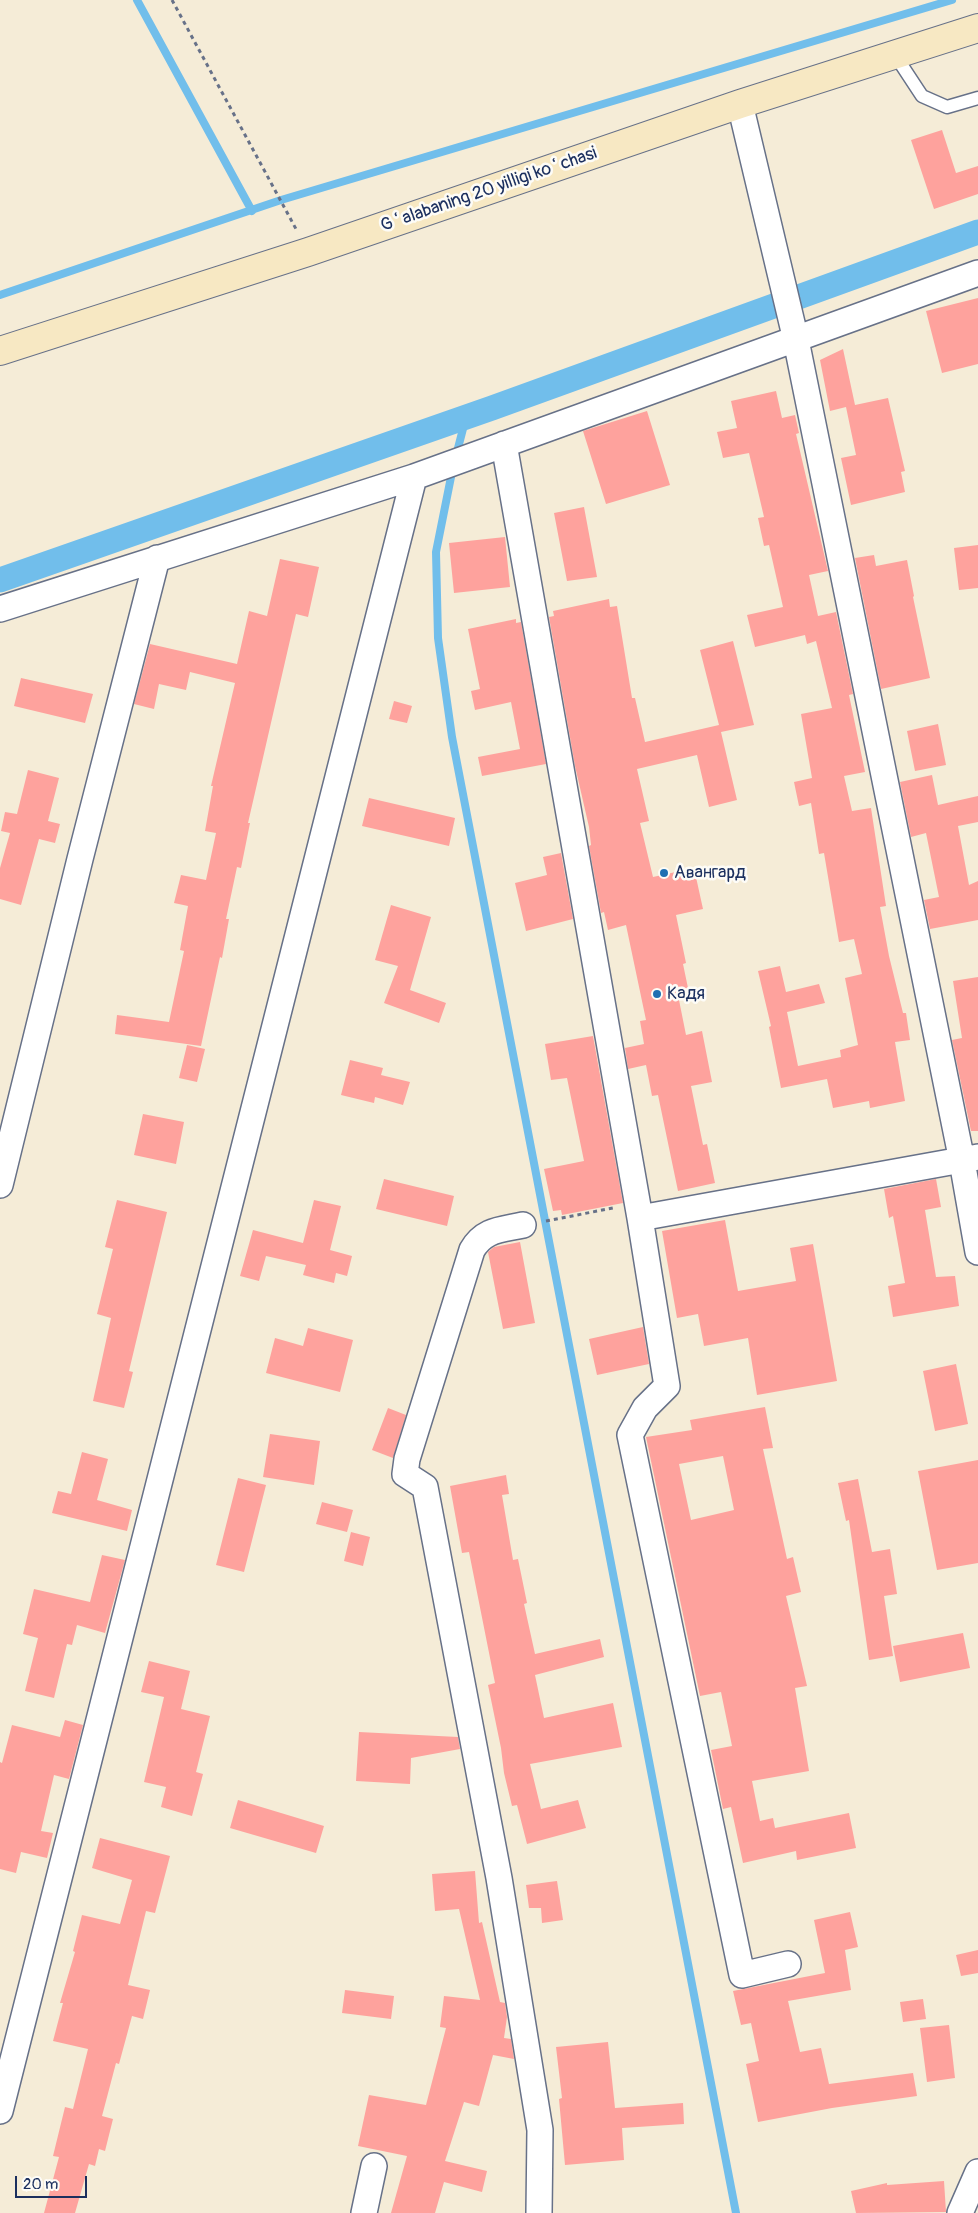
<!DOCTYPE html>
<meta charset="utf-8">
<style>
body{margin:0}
#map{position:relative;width:978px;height:2213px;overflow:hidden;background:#f5ecd7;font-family:Pangolin,sans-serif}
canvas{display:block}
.scale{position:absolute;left:15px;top:2176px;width:72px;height:22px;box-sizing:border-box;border:2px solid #1b2f5e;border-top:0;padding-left:6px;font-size:15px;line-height:18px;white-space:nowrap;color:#1b2f5e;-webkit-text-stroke:4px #fdfcf7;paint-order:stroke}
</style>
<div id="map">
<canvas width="978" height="2213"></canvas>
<div class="scale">20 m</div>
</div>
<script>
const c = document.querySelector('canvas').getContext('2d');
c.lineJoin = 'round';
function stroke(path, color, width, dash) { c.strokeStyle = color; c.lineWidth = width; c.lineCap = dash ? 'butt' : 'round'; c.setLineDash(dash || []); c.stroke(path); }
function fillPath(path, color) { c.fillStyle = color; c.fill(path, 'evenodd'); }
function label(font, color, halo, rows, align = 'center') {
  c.font = font + ' Pangolin,sans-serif'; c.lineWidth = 5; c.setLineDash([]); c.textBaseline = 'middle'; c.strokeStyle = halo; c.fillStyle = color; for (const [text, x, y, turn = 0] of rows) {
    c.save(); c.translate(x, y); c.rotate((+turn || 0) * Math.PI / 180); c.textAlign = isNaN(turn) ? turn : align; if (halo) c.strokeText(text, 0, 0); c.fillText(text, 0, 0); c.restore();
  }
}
const stream = new Path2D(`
 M 137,0 L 252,211
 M 0,295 L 281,200 L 952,0
 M 456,456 L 466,417
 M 453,467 L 436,552 L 438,638 L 452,737 L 736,2213`);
const canal = new Path2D(`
 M 0,580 L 492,408 L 978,232`);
const building = new Path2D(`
 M 942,130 L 956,173 L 978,166 L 978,194 L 934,209 L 911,140 Z
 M 978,298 L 978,364 L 942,373 L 926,311 Z
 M 843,349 L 855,405 L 888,398 L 905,471 L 901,472 L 905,492 L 851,505 L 841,458 L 856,455 L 846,407 L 830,411 L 820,360 Z
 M 776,391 L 782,418 L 795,415 L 799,433 L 796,434 L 828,571 L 809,575 L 818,616 L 836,612 L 853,694 L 849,695 L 865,772 L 844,776 L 852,811 L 871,808 L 886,906 L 880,907 L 889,956 L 903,1013 L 906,1013 L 910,1040 L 895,1042 L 905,1101 L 870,1108 L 869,1101 L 833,1108 L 827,1079 L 781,1088 L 769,1027 L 771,1026 L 758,971 L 780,966 L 786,992 L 819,984 L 825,1003 L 787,1012 L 798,1066 L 841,1057 L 840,1050 L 858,1045 L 845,978 L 862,974 L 854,939 L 839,942 L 824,853 L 819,854 L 811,803 L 799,806 L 794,782 L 812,778 L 801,714 L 832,708 L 816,641 L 807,644 L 805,635 L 755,647 L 747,615 L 783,607 L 769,545 L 764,546 L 758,518 L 764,517 L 749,453 L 723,458 L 717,432 L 737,428 L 731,401 Z
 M 647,411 L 670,485 L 606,504 L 583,431 Z
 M 584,507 L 597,577 L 567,581 L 554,513 Z
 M 505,537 L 510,587 L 454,593 L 449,543 Z
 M 978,545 L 978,588 L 959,590 L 954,548 Z
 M 874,555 L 876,566 L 907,560 L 914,596 L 913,597 L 930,678 L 881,689 L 855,558 Z
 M 280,559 L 319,567 L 308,617 L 296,614 L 248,823 L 250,823 L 241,868 L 237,867 L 226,919 L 229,919 L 222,958 L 220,957 L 201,1046 L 115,1034 L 117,1015 L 169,1022 L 184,951 L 180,950 L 188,906 L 174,903 L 181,875 L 206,880 L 216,833 L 205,831 L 213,786 L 211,786 L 235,683 L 190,672 L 186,690 L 159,684 L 154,709 L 134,704 L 150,644 L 237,664 L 249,611 L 267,616 Z
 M 609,599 L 610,607 L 617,606 L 632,698 L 635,698 L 645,742 L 719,725 L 700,650 L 733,641 L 754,725 L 721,732 L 737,800 L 709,807 L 697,755 L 637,769 L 649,821 L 640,823 L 653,877 L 694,868 L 703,909 L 676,915 L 686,963 L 683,964 L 688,988 L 677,990 L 686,1035 L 702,1031 L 712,1082 L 691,1086 L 703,1145 L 707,1144 L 715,1183 L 678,1191 L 658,1095 L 652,1096 L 646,1065 L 628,1069 L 625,1048 L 644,1044 L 640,1021 L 646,1020 L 626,925 L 608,930 L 604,912 L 601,913 L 589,846 L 591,845 L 589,827 L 575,766 L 549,617 L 554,616 L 553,611 Z
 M 516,619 L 516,623 L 521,622 L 546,764 L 482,776 L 478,757 L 520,749 L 511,702 L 475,710 L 471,691 L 480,689 L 468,629 Z
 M 21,678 L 93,694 L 85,723 L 14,706 Z
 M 394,701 L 412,706 L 407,723 L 389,719 Z
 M 938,724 L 946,765 L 915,771 L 907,731 Z
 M 28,770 L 59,778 L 48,821 L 60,824 L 55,843 L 39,839 L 21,905 L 0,899 L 0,868 L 10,833 L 1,831 L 5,812 L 17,814 Z
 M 932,775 L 938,805 L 978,796 L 978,822 L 958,826 L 969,885 L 978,881 L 978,920 L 930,929 L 924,900 L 939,897 L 926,833 L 911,837 L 900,782 Z
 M 369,798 L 455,818 L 449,846 L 362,826 Z
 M 561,853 L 573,919 L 526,931 L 515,883 L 547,875 L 543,857 Z
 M 391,905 L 431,917 L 410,990 L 446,1003 L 439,1023 L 384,1003 L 398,966 L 375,960 Z
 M 978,977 L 978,1131 L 971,1131 L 952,1040 L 962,1038 L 953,981 Z
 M 593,1036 L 623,1203 L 562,1215 L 561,1210 L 553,1211 L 544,1169 L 584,1161 L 567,1078 L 551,1080 L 545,1044 Z
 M 187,1045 L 205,1049 L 197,1082 L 179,1078 Z
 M 350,1060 L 383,1068 L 381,1075 L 410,1082 L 403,1105 L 375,1097 L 374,1103 L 341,1095 Z
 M 143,1114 L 184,1122 L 176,1164 L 134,1155 Z
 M 384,1179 L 454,1196 L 447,1226 L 376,1209 Z
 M 936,1179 L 941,1207 L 925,1210 L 936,1277 L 955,1276 L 959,1306 L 893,1317 L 888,1286 L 905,1283 L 893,1216 L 889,1218 L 884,1189 Z
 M 117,1200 L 167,1212 L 129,1371 L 133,1372 L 124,1408 L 93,1401 L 111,1318 L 97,1314 L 113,1249 L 105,1247 Z
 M 314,1200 L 341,1206 L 330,1250 L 352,1256 L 347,1276 L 336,1273 L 334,1283 L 303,1275 L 306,1265 L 266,1256 L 259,1281 L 240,1276 L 253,1230 L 303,1243 Z
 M 725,1220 L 738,1291 L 796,1281 L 790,1248 L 813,1244 L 837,1381 L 757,1395 L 748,1338 L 704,1346 L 698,1314 L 677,1318 L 662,1231 Z
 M 520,1242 L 535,1323 L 503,1329 L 488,1252 L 494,1247 Z
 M 643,1327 L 649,1364 L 597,1375 L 589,1339 Z
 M 308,1328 L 353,1340 L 340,1392 L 266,1373 L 275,1338 L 303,1346 Z
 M 956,1364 L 968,1424 L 935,1431 L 923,1371 Z
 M 765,1407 L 773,1448 L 763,1449 L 787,1559 L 793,1557 L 801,1592 L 786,1596 L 807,1686 L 795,1688 L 809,1771 L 752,1781 L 760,1821 L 773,1818 L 775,1828 L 849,1813 L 856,1848 L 797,1860 L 796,1851 L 743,1863 L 731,1807 L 723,1809 L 711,1750 L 732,1746 L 721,1692 L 700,1696 L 646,1437 L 692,1430 L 690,1420 ZM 723,1456 L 734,1510 L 691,1520 L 679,1464 Z
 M 388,1408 L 406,1415 L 393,1458 L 372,1450 Z
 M 270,1434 L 320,1441 L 314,1485 L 263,1477 Z
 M 82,1452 L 108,1459 L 97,1500 L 132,1510 L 127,1531 L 52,1513 L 58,1491 L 71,1494 Z
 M 978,1460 L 978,1563 L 937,1570 L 918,1471 Z
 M 506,1475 L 509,1494 L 502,1495 L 513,1560 L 518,1559 L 527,1603 L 524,1604 L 535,1654 L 600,1639 L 604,1657 L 535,1675 L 544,1718 L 613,1703 L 622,1747 L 530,1764 L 541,1809 L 578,1800 L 586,1828 L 527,1844 L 517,1805 L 512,1806 L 504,1773 L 501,1748 L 488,1685 L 495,1683 L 469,1552 L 462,1553 L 450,1486 Z
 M 238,1478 L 266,1485 L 244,1572 L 216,1565 Z
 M 858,1479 L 872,1552 L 890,1549 L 897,1594 L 884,1596 L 893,1656 L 869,1660 L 849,1520 L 846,1521 L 838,1483 Z
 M 322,1502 L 353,1510 L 347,1532 L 316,1524 Z
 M 351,1532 L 370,1537 L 363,1566 L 344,1561 Z
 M 102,1555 L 125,1560 L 105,1633 L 77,1625 L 72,1645 L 67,1644 L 54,1698 L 25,1691 L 38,1638 L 23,1634 L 34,1589 L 90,1602 Z
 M 963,1633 L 970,1668 L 900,1682 L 893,1646 Z
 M 149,1661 L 190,1671 L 181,1709 L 210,1716 L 196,1772 L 203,1774 L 192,1816 L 161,1807 L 166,1787 L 144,1782 L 164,1697 L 141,1692 Z
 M 65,1720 L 83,1725 L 69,1779 L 54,1775 L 41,1831 L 53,1833 L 47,1858 L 21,1852 L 16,1873 L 0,1869 L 0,1762 L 2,1763 L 12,1725 L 60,1737 Z
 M 359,1732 L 458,1737 L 460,1749 L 411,1758 L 410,1784 L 356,1781 Z
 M 238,1800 L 324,1826 L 316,1853 L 230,1828 Z
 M 100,1838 L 170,1856 L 155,1913 L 146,1911 L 128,1985 L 150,1990 L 143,2019 L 132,2016 L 119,2064 L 116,2063 L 102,2116 L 113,2119 L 105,2151 L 99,2149 L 95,2166 L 89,2164 L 75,2213 L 44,2213 L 59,2157 L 53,2156 L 65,2107 L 73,2109 L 88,2049 L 53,2041 L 63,2003 L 60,2003 L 75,1952 L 73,1951 L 82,1915 L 120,1924 L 132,1880 L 92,1868 Z
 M 475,1871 L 479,1923 L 482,1922 L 500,2002 L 505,2003 L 507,2017 L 504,2038 L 511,2039 L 514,2059 L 493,2055 L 479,2106 L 464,2102 L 445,2161 L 487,2171 L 482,2192 L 444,2182 L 435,2213 L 391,2213 L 407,2156 L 358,2146 L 369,2095 L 426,2105 L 446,2028 L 440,2027 L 444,1996 L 480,2000 L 459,1909 L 435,1911 L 432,1874 Z
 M 557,1881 L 563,1920 L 542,1923 L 541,1908 L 529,1908 L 526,1885 Z
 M 850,1912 L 858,1947 L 845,1950 L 851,1990 L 788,2001 L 800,2052 L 821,2048 L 829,2084 L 913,2073 L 917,2096 L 832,2108 L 758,2122 L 746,2064 L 759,2061 L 751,2023 L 741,2025 L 733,1991 L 825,1973 L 814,1920 Z
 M 978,1950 L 978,1973 L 961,1976 L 956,1955 Z
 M 345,1990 L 394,1996 L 391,2019 L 342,2013 Z
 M 923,1999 L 926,2019 L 903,2022 L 900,2002 Z
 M 949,2025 L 955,2078 L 927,2082 L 920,2028 Z
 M 608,2042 L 615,2108 L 683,2103 L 684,2124 L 622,2128 L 624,2160 L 565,2165 L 559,2099 L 562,2098 L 556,2047 Z
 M 944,2181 L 946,2212 L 856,2213 L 851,2191 L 887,2183 L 887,2185 Z`);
const path = new Path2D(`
 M 172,0 L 296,229
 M 546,1221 L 613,1208`);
const service = new Path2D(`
 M 895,55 L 922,96 L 947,107 L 978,98`);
const minor = new Path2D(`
 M 740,104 L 796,340 L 962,1161 L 978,1252
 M 504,444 L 640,1218 L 667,1386 L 645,1408 L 630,1435 L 742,1975 L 788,1964
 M 0,609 L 414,477 L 978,273
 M 0,1185 L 80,859 L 157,558
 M 640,1218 L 978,1157
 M 523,1225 C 501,1230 484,1229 472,1250 L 407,1459 L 405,1474 L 425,1487 L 499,1878 L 540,2130 L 539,2213
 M 0,2111 L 414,477
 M 364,2213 L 374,2166
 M 960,2213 L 978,2172`);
const secondary = new Path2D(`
 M 0,351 L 308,252 L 740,104 L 978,28`);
const markers = [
 [664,873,5,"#1f6fb2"],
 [657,994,5,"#1f6fb2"]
];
const streetNames = [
 ["Gʻalabaning 20 yilligi koʻchasi",489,190,-19]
];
const poiNames = [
 ["Авангард",674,873],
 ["Кадя",667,994]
];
stroke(stream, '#71beeb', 8);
stroke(canal, '#71beeb', 25);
fillPath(building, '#fea29d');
stroke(service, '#677188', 15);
stroke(minor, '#677188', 28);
stroke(secondary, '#677188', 30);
stroke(path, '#677188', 3, [4, 4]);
stroke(service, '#fff', 12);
stroke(minor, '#fff', 25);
stroke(secondary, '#f7e8c3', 28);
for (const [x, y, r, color] of markers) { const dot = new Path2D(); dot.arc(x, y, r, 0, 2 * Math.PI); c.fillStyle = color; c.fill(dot); stroke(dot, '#fdfcf7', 2); }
label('18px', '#1b2f5e', '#fdfcf7', streetNames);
label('18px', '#1b2f5e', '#fdfcf7', poiNames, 'left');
</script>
